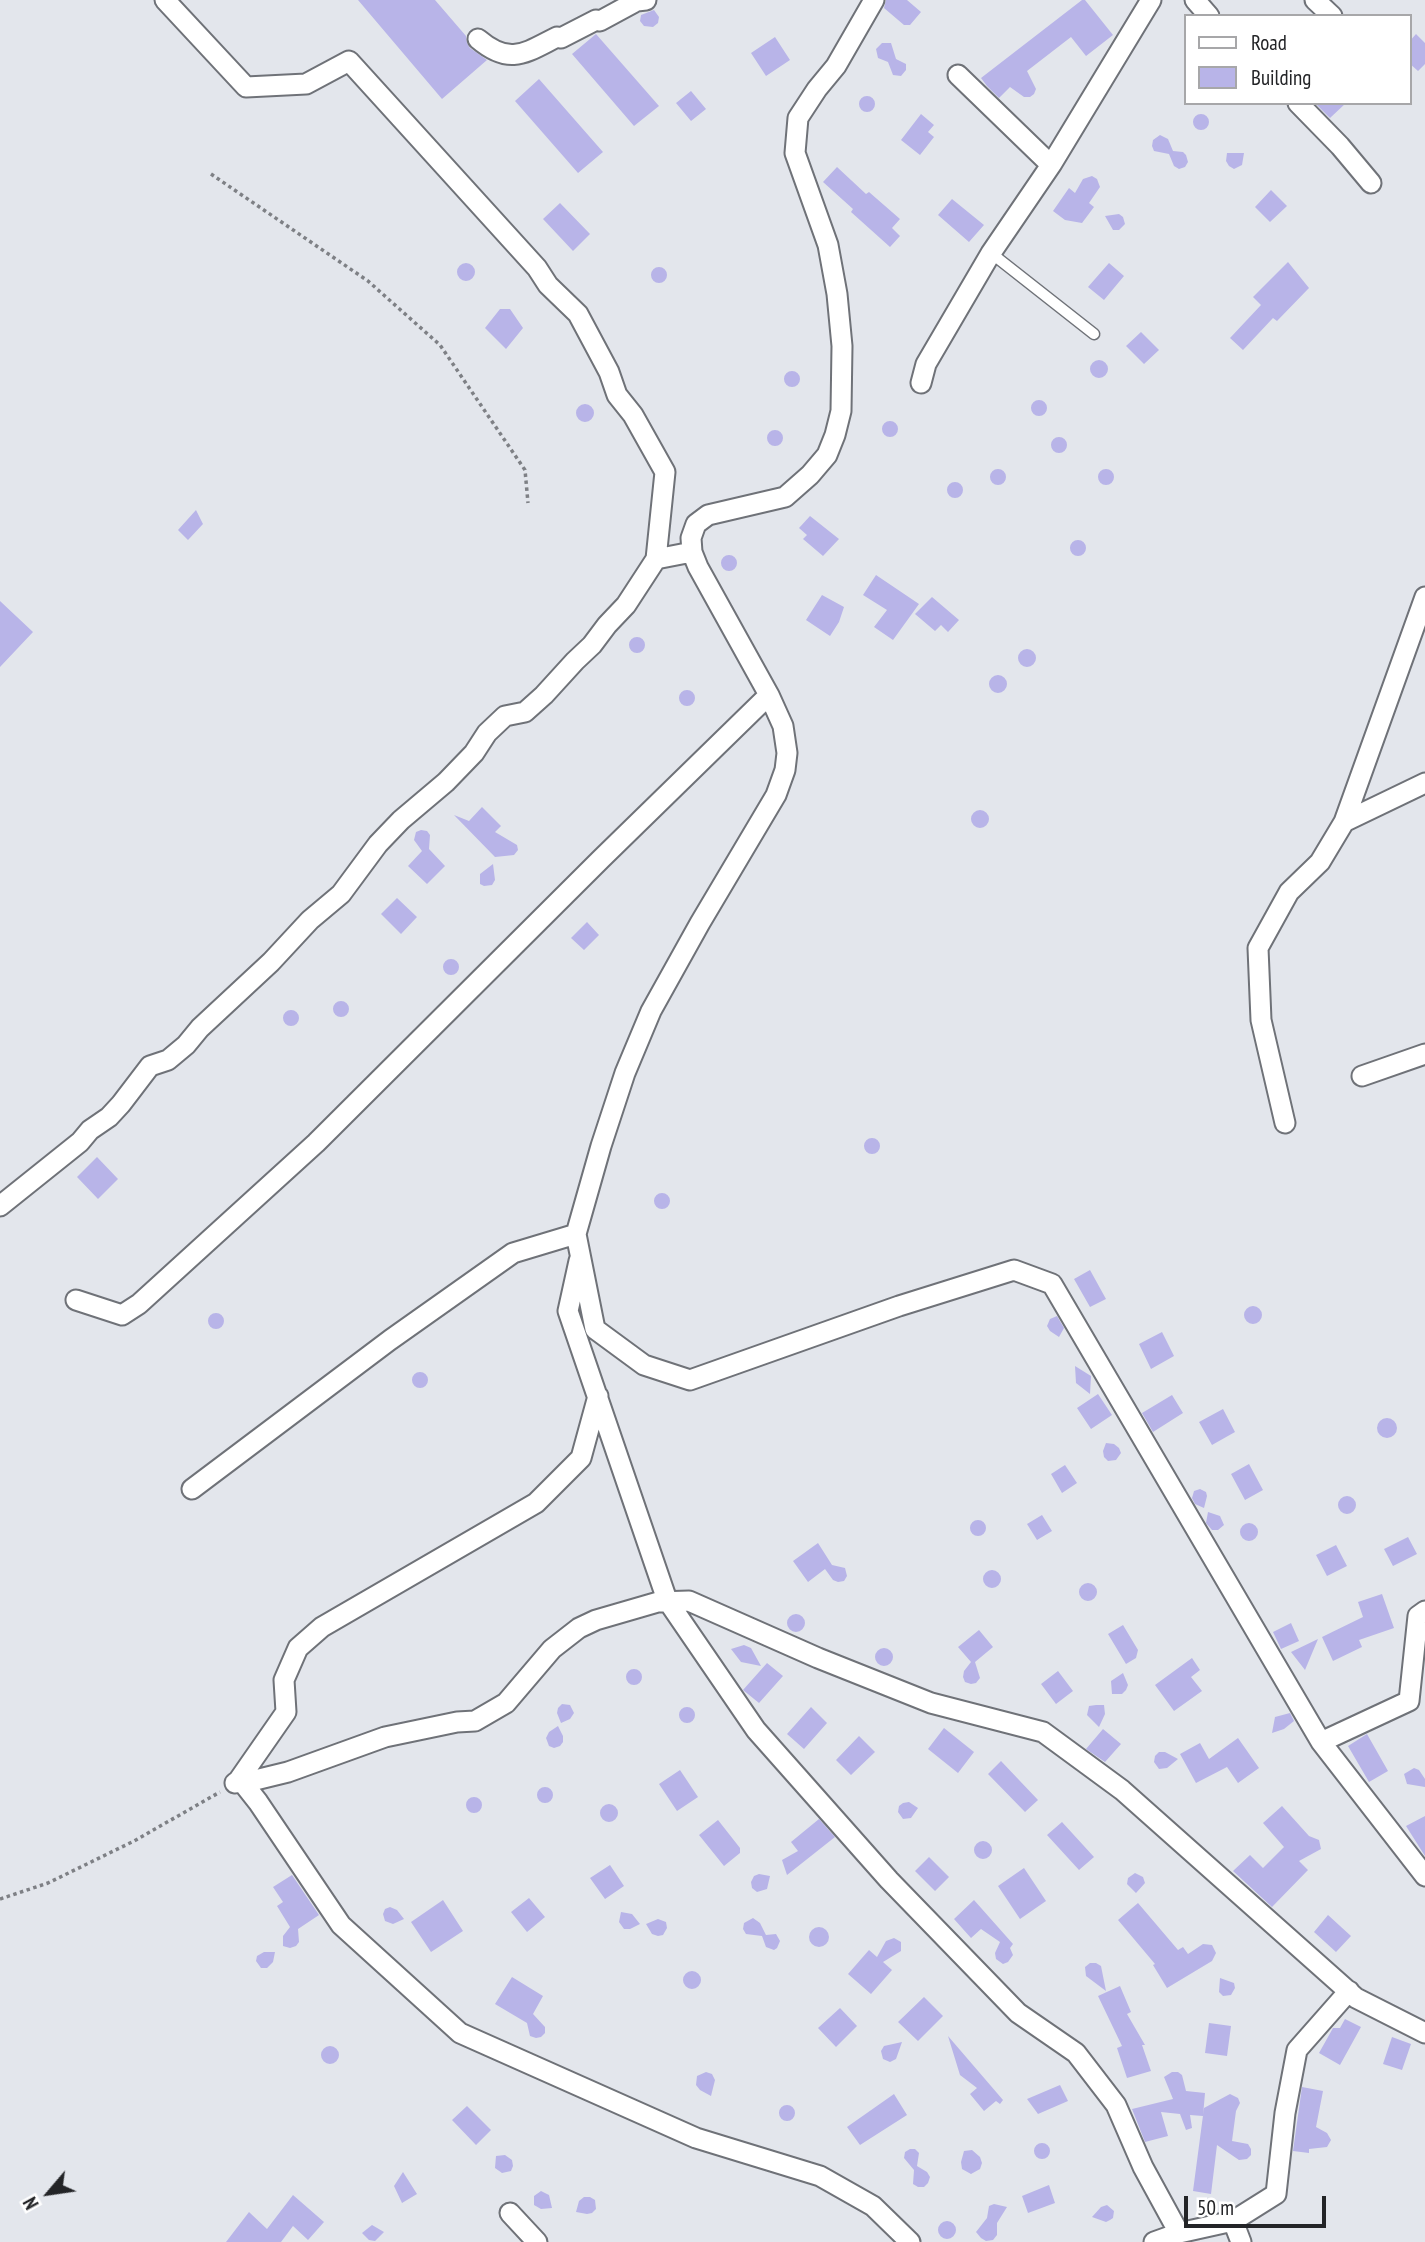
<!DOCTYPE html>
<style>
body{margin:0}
#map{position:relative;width:1425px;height:2242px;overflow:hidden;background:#e3e6ec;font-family:"PT Sans Narrow",sans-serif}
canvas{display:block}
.legend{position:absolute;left:1184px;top:14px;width:228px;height:91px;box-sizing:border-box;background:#fff;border:2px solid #a7a7a9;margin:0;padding:9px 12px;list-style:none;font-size:21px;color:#232427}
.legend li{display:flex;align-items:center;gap:14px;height:35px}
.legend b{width:35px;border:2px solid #a7a7a9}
.north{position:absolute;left:14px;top:2158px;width:70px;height:70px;-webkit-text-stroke:5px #fff;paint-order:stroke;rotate:241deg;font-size:19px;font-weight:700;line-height:28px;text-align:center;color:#232427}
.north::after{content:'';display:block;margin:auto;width:24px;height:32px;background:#232427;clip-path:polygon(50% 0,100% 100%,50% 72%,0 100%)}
.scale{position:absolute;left:1184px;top:2196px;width:142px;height:32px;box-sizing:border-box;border:4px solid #232427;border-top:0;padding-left:9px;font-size:21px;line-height:24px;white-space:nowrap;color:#232427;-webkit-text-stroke:5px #fff;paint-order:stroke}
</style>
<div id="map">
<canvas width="1425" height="2242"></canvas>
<ul class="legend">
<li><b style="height:9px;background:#fff"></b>Road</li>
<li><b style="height:19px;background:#b8b4e8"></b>Building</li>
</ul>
<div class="north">N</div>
<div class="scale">50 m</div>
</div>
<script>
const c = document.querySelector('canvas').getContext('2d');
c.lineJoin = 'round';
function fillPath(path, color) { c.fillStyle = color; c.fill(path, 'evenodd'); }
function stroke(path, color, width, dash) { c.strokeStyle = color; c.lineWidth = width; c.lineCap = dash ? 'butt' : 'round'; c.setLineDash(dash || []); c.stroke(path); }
const building = new Path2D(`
 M 358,0 L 435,0 L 466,36 L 467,43 L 470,48 L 487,60 L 442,99 Z
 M 886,0 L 907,0 L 921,12 L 910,25 L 904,25 L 884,8 Z
 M 1082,0 L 1085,0 L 1113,35 L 1086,56 L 1071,37 L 1027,71 L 1036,89 L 1034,94 L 1030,97 L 1024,97 L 1010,87 L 999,98 L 987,86 L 981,78 Z
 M 654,10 L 659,17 L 658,23 L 653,27 L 644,26 L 640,21 L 641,15 Z
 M 596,34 L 659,106 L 634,126 L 572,54 Z
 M 1416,34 L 1425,43 L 1425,64 L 1418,71 L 1409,63 L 1409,42 Z
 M 775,37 L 790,60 L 766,76 L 751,53 Z
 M 882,43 L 891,43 L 896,59 L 906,64 L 906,70 L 901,76 L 893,75 L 888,62 L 878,58 L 876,49 Z
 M 539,79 L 603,152 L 578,173 L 515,101 Z
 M 691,91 L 706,109 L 691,121 L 676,103 Z
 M859 104a8 8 0 1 1 16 0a8 8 0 1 1-16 0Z
 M 1315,103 L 1346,103 L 1330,118 Z
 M1193 122a8 8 0 1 1 16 0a8 8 0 1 1-16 0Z
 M 921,114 L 934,125 L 928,132 L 934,137 L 920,155 L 901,140 Z
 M 1160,135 L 1168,139 L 1173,151 L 1183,152 L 1186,155 L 1188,162 L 1185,167 L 1179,169 L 1174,166 L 1169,154 L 1154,151 L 1152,146 L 1153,140 Z
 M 1227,153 L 1244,153 L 1242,165 L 1234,169 L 1229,166 L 1226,161 Z
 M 837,167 L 866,194 L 869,192 L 900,219 L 892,228 L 900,236 L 890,247 L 851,212 L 853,209 L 823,182 Z
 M 1092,176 L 1097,179 L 1100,187 L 1089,203 L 1094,207 L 1082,223 L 1065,220 L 1053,211 L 1069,188 L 1075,193 L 1083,179 Z
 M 1271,190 L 1287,206 L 1270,222 L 1255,207 Z
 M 952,199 L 984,225 L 969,242 L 938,215 Z
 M 560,203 L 590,234 L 573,251 L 543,219 Z
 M 1119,214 L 1123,217 L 1125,224 L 1119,230 L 1113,230 L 1105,216 Z
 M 1288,262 L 1309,288 L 1277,321 L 1273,318 L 1243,350 L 1230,338 L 1261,305 L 1253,297 Z
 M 1109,263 L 1124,276 L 1104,300 L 1088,287 Z
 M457 272a9 9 0 1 1 18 0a9 9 0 1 1-18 0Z
 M651 275a8 8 0 1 1 16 0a8 8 0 1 1-16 0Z
 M 500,309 L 510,309 L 523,328 L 506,349 L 485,328 Z
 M 1141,332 L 1159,350 L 1144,364 L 1126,346 Z
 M1090 369a9 9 0 1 1 18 0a9 9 0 1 1-18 0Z
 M784 379a8 8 0 1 1 16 0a8 8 0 1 1-16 0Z
 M1031 408a8 8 0 1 1 16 0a8 8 0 1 1-16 0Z
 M576 413a9 9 0 1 1 18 0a9 9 0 1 1-18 0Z
 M882 429a8 8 0 1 1 16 0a8 8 0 1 1-16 0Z
 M767 438a8 8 0 1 1 16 0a8 8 0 1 1-16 0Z
 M1051 445a8 8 0 1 1 16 0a8 8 0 1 1-16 0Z
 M1098 477a8 8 0 1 1 16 0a8 8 0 1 1-16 0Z
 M990 477a8 8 0 1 1 16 0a8 8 0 1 1-16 0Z
 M947 490a8 8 0 1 1 16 0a8 8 0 1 1-16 0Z
 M 196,510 L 203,524 L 188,540 L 178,530 Z
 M 810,516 L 839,539 L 823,556 L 803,539 L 807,535 L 799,528 Z
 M1070 548a8 8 0 1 1 16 0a8 8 0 1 1-16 0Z
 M721 563a8 8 0 1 1 16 0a8 8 0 1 1-16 0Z
 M 876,575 L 919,604 L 893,640 L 874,627 L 887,610 L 863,595 Z
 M 822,595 L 844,607 L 839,622 L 830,636 L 806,620 Z
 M 932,597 L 959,620 L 948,632 L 941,625 L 935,631 L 915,614 Z
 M 0,601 L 33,632 L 0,667 Z
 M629 645a8 8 0 1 1 16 0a8 8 0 1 1-16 0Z
 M1018 658a9 9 0 1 1 18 0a9 9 0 1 1-18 0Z
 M989 684a9 9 0 1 1 18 0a9 9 0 1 1-18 0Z
 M679 698a8 8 0 1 1 16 0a8 8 0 1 1-16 0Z
 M 482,807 L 501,826 L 495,832 L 517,845 L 518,850 L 514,855 L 495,857 L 454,815 L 469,821 Z
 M971 819a9 9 0 1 1 18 0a9 9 0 1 1-18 0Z
 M 421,830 L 427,831 L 430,835 L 429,849 L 445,866 L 427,884 L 408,866 L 422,851 L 414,840 L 416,832 Z
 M 493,864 L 495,880 L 492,885 L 484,886 L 480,884 L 480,874 Z
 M 397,898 L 417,917 L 401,934 L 381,914 Z
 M 587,922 L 599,935 L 584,950 L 571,938 Z
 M443 967a8 8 0 1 1 16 0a8 8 0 1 1-16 0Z
 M333 1009a8 8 0 1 1 16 0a8 8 0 1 1-16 0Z
 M283 1018a8 8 0 1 1 16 0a8 8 0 1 1-16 0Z
 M864 1146a8 8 0 1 1 16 0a8 8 0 1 1-16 0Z
 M 97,1157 L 118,1179 L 98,1199 L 77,1177 Z
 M654 1201a8 8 0 1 1 16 0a8 8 0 1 1-16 0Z
 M 1090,1270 L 1106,1299 L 1090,1307 L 1074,1279 Z
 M1244 1315a9 9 0 1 1 18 0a9 9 0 1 1-18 0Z
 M208 1321a8 8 0 1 1 16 0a8 8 0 1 1-16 0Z
 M 1057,1316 L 1064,1328 L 1059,1337 L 1050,1331 L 1047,1326 L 1050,1319 Z
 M 1162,1332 L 1174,1356 L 1151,1369 L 1139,1344 Z
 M 1075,1366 L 1091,1376 L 1090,1394 L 1076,1383 Z
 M412 1380a8 8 0 1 1 16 0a8 8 0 1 1-16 0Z
 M 1098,1394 L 1112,1415 L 1091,1429 L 1077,1408 Z
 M 1172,1395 L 1183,1413 L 1153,1432 L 1142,1413 Z
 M 1223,1409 L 1235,1432 L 1212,1445 L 1199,1422 Z
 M1377 1428a10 10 0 1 1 20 0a10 10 0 1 1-20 0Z
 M 1106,1443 L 1114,1444 L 1119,1448 L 1121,1453 L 1116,1460 L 1108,1461 L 1104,1457 L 1103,1451 Z
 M 1249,1464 L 1263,1490 L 1245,1500 L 1231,1474 Z
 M 1065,1465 L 1077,1483 L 1062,1493 L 1051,1474 Z
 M 1200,1489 L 1206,1492 L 1207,1496 L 1204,1508 L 1195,1504 L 1192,1498 L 1194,1491 Z
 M1338 1505a9 9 0 1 1 18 0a9 9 0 1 1-18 0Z
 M 1208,1512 L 1220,1516 L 1224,1525 L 1218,1530 L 1212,1530 L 1206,1523 Z
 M 1042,1515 L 1052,1531 L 1037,1540 L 1027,1524 Z
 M970 1528a8 8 0 1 1 16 0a8 8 0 1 1-16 0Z
 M1240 1532a9 9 0 1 1 18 0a9 9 0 1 1-18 0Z
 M 1408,1537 L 1417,1554 L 1393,1566 L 1384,1549 Z
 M 818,1543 L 832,1565 L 845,1568 L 847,1576 L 844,1581 L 838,1582 L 833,1580 L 825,1569 L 808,1582 L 793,1561 Z
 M 1336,1545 L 1347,1566 L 1327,1576 L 1316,1555 Z
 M983 1579a9 9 0 1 1 18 0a9 9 0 1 1-18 0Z
 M1079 1592a9 9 0 1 1 18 0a9 9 0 1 1-18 0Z
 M 1382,1594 L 1394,1628 L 1359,1640 L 1362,1647 L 1333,1661 L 1322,1637 L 1363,1617 L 1358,1602 Z
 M787 1623a9 9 0 1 1 18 0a9 9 0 1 1-18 0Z
 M 1291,1623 L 1299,1641 L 1281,1649 L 1273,1632 Z
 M 1123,1625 L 1138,1650 L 1136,1658 L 1126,1664 L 1108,1634 Z
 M 979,1630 L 993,1647 L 975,1662 L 980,1678 L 976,1683 L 971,1684 L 965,1682 L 963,1677 L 964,1671 L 971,1662 L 958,1647 Z
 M 1318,1639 L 1305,1670 L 1291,1652 Z
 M 744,1645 L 751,1648 L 761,1666 L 741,1662 L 731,1649 Z
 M875 1657a9 9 0 1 1 18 0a9 9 0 1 1-18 0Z
 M 1192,1658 L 1200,1670 L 1191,1677 L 1202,1691 L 1174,1711 L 1155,1685 Z
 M 767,1663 L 783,1676 L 759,1703 L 743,1690 Z
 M626 1677a8 8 0 1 1 16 0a8 8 0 1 1-16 0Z
 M 1058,1671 L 1073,1691 L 1056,1704 L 1041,1684 Z
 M 1123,1673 L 1128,1685 L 1126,1690 L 1122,1694 L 1112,1694 L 1111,1681 Z
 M 562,1704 L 570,1705 L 574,1713 L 570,1719 L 561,1723 L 557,1713 L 558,1708 Z
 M 1096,1705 L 1104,1705 L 1105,1714 L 1099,1727 L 1087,1715 L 1089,1706 Z
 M679 1715a8 8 0 1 1 16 0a8 8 0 1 1-16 0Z
 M 811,1707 L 827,1723 L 804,1749 L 787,1734 Z
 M 1290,1713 L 1294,1721 L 1284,1729 L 1272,1733 L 1275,1717 Z
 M 558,1726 L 563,1736 L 563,1742 L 560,1746 L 554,1748 L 549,1746 L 546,1738 L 549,1732 Z
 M 944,1728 L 974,1752 L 958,1773 L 928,1749 Z
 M 1103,1729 L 1121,1744 L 1105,1762 L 1086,1749 Z
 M 1367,1734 L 1388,1771 L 1369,1782 L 1348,1746 Z
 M 859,1736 L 875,1752 L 851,1775 L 836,1760 Z
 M 1238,1738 L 1259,1768 L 1238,1783 L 1227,1767 L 1196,1783 L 1180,1754 L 1200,1743 L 1209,1759 Z
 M 1159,1752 L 1165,1752 L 1178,1759 L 1167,1768 L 1159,1769 L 1154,1762 L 1155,1756 Z
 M 1001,1761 L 1038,1800 L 1025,1812 L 988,1774 Z
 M 1414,1768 L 1419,1770 L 1425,1779 L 1425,1787 L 1407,1784 L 1404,1774 Z
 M 680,1770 L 698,1797 L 677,1811 L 659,1784 Z
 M537 1795a8 8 0 1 1 16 0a8 8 0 1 1-16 0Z
 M466 1805a8 8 0 1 1 16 0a8 8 0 1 1-16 0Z
 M 909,1802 L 918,1808 L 911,1818 L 903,1819 L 898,1812 L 899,1806 L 903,1803 Z
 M600 1813a9 9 0 1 1 18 0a9 9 0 1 1-18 0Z
 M 1282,1806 L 1309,1836 L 1319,1840 L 1321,1849 L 1299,1861 L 1308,1870 L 1272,1907 L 1233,1871 L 1250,1855 L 1263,1868 L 1284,1847 L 1263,1823 Z
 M 1425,1816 L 1425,1856 L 1406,1826 Z
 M 819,1819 L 835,1837 L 787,1875 L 782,1860 L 798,1851 L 791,1842 Z
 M 718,1820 L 740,1848 L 740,1853 L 724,1866 L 699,1835 Z
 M 1062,1822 L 1094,1857 L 1079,1870 L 1047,1835 Z
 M974 1850a9 9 0 1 1 18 0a9 9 0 1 1-18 0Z
 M 929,1857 L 949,1877 L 935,1891 L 915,1871 Z
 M 610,1865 L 624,1886 L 605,1899 L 590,1878 Z
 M 1024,1868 L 1046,1901 L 1020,1919 L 998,1886 Z
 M 1135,1873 L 1143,1877 L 1145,1883 L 1136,1893 L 1127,1884 L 1128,1878 Z
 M 759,1874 L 770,1876 L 767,1889 L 757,1892 L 752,1888 L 751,1882 L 754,1876 Z
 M 292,1875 L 319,1915 L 298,1929 L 299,1942 L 296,1946 L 290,1948 L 283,1946 L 283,1936 L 290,1927 L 277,1906 L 283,1902 L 273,1887 Z
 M 529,1898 L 545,1917 L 527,1932 L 511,1912 Z
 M 443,1900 L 463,1931 L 431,1952 L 411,1922 Z
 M 974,1900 L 1013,1944 L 1010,1948 L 1013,1955 L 1008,1962 L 1003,1964 L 996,1959 L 995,1953 L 1000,1942 L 981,1929 L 971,1938 L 954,1919 Z
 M 1138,1903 L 1178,1950 L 1183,1947 L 1188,1954 L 1203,1944 L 1212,1945 L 1216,1953 L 1212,1961 L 1167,1988 L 1153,1965 L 1155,1964 L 1118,1920 Z
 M 390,1907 L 397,1910 L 404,1919 L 393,1924 L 385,1921 L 383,1914 L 385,1909 Z
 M 621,1912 L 632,1914 L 640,1924 L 630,1929 L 624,1929 L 619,1922 Z
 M 1328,1915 L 1351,1936 L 1336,1952 L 1314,1932 Z
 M 753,1918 L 760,1923 L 766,1935 L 776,1934 L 780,1941 L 777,1948 L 774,1950 L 766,1947 L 762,1936 L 746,1934 L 743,1929 L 744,1923 Z
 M 658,1919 L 666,1922 L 667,1928 L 663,1935 L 658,1936 L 652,1934 L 646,1924 Z
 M809 1937a10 10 0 1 1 20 0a10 10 0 1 1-20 0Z
 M 894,1938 L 901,1942 L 901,1951 L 883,1962 L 892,1970 L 871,1994 L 848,1974 L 869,1950 L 877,1957 L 886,1941 Z
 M 264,1952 L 275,1952 L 273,1962 L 267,1968 L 261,1968 L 256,1961 L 257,1956 Z
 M 1090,1963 L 1096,1963 L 1101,1966 L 1106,1991 L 1086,1976 L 1085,1967 Z
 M683 1980a9 9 0 1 1 18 0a9 9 0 1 1-18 0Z
 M 512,1977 L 543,1996 L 533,2014 L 545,2027 L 545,2033 L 541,2037 L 536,2038 L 530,2036 L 527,2023 L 495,2004 Z
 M 1220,1978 L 1234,1983 L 1235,1988 L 1231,1995 L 1223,1996 L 1219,1992 Z
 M 1120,1986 L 1131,2012 L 1127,2014 L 1145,2045 L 1142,2045 L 1151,2071 L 1127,2078 L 1117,2048 L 1122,2046 L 1098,1996 Z
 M 924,1997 L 943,2016 L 918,2041 L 898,2022 Z
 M 840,2008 L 857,2026 L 836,2047 L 818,2028 Z
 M 1345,2019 L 1361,2027 L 1340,2065 L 1319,2053 L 1333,2028 L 1340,2028 Z
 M 1209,2023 L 1231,2026 L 1227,2056 L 1205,2053 Z
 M 948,2036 L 1003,2100 L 1000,2104 L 996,2101 L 984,2111 L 970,2094 L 977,2088 L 960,2075 Z
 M 1392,2037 L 1411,2044 L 1402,2070 L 1383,2064 Z
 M 902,2042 L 896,2059 L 890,2062 L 883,2059 L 881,2051 L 884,2046 Z
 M321 2055a9 9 0 1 1 18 0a9 9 0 1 1-18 0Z
 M 706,2072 L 712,2074 L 715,2080 L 711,2096 L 700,2090 L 696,2085 L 697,2076 Z
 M 1172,2072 L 1178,2072 L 1182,2075 L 1186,2091 L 1205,2093 L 1203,2116 L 1190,2115 L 1192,2128 L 1186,2130 L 1180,2114 L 1161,2112 L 1168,2136 L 1145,2142 L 1132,2109 L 1173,2099 L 1164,2077 Z
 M 1060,2085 L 1068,2101 L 1038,2114 L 1027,2099 Z
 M 1302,2087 L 1323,2091 L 1316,2127 L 1327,2133 L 1331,2140 L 1327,2147 L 1309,2149 L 1309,2153 L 1293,2151 Z
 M 894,2094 L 907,2115 L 860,2145 L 847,2127 Z
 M 1230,2094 L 1238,2098 L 1240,2103 L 1236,2111 L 1232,2141 L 1248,2144 L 1251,2149 L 1251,2155 L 1247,2159 L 1239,2160 L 1217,2145 L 1211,2194 L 1193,2191 L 1204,2108 Z
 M779 2113a8 8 0 1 1 16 0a8 8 0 1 1-16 0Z
 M 467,2106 L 491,2130 L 476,2145 L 452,2120 Z
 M1034 2151a8 8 0 1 1 16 0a8 8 0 1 1-16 0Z
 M 915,2149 L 919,2153 L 917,2166 L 927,2172 L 930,2177 L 928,2183 L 924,2187 L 918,2187 L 913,2184 L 914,2170 L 904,2158 L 905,2152 L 910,2149 Z
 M 972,2150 L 980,2157 L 982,2163 L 980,2169 L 971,2174 L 962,2169 L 961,2162 L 964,2151 Z
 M 505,2155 L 512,2160 L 513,2166 L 511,2171 L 502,2173 L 495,2168 L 496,2156 Z
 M 403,2172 L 417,2194 L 402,2203 L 394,2186 Z
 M 1049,2185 L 1055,2203 L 1028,2213 L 1022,2196 Z
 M 541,2191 L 549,2195 L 552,2208 L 541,2209 L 534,2205 L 534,2196 Z
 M 293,2195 L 324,2222 L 308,2240 L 293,2226 L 281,2242 L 226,2242 L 249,2212 L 267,2229 Z
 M 584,2197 L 590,2197 L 595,2200 L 596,2209 L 592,2213 L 587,2214 L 576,2212 L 579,2201 Z
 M 994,2204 L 1007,2207 L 997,2223 L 997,2235 L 993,2240 L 986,2241 L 981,2238 L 976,2232 L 987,2218 L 989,2206 Z
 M 1107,2205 L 1114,2211 L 1113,2218 L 1110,2220 L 1106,2222 L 1092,2217 L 1101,2207 Z
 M938 2230a9 9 0 1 1 18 0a9 9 0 1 1-18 0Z
 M 372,2225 L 384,2232 L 375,2241 L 369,2240 L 362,2233 Z`);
const path = new Path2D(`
 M 211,174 L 368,281 L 440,345 L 525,470 L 528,503
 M 0,1899 L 48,1883 L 134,1841 L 220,1792`);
const lane = new Path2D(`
 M 991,253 L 1094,334`);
const street = new Path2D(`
 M 165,0 L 246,87 L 306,84 L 349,61 L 537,268 L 548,285 L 578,314 L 609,372 L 617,395 L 633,415 L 665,472 L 656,559
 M 874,0 L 836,66 L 817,89 L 798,118 L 795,153 L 828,245 L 837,294 L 842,346 L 841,411 L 835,435 L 827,455 L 810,475 L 785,497 L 708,515 L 696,524 L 691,538 L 692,552 L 698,567 L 769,695 L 783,726 L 787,753 L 785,770 L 776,795 L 700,923 L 651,1011 L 625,1073 L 601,1146 L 576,1234 L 595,1329 L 644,1365 L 690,1380 L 899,1306 L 1014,1270 L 1052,1284 L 1321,1742 L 1425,1876
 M 1195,0 L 1209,16
 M 1315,0 L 1332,16
 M 478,39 C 510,66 525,53 557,37 L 561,38 L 596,20 L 600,21 L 637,1 L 646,0
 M 958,75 L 1051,165
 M 1298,103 L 1340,146 L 1371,183
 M 921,383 L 926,364 L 991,253 L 1051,165 L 1151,0
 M 1344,822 L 1425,597
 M 1362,1076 L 1425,1054
 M 1285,1123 L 1261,1020 L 1258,948 L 1289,892 L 1320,862 L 1344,822 L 1425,783
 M 0,1206 L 80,1142 L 90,1130 L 109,1117 L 121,1104 L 150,1066 L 168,1060 L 186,1045 L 200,1028 L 271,962 L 310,920 L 341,894 L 378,844 L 401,820 L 446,782 L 474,753 L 487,733 L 505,716 L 525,712 L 544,695 L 575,661 L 592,645 L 607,625 L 626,605 L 656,559 L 692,552
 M 579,1261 L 568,1311 L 667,1600 L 756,1730 L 889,1880 L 1018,2013 L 1076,2053 L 1116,2105 L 1143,2167 L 1179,2233
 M 76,1300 L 122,1315 L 139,1304 L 316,1143 L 601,859 L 769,695
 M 192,1489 L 390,1340 L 513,1253 L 576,1234
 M 1321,1742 L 1409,1701 L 1418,1616 L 1425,1611
 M 238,1781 L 286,1712 L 284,1680 L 298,1648 L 322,1627 L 536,1503 L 581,1458 L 598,1396
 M 235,1783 L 238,1781 L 243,1783 L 258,1802 L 341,1925 L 460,2033 L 696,2138 L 820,2176 L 873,2206 L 910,2242
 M 243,1783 L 288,1772 L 385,1737 L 457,1722 L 475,1721 L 506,1703 L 552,1649 L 579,1628 L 596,1620 L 658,1602 L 689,1601 L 818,1658 L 931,1703 L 1043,1732 L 1122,1790 L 1356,1998 L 1425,2033
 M 510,2213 L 537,2242
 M 1233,2221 L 1276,2194 L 1285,2113 L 1297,2050 L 1349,1991
 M 1154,2242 L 1179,2233 L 1233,2221 L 1241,2242`);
fillPath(building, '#b8b4e8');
stroke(lane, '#6f7278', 13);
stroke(street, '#6f7278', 23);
stroke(path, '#7e8085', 3.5, [3.5, 3.5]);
stroke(lane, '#fff', 10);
stroke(street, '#fff', 19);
</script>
